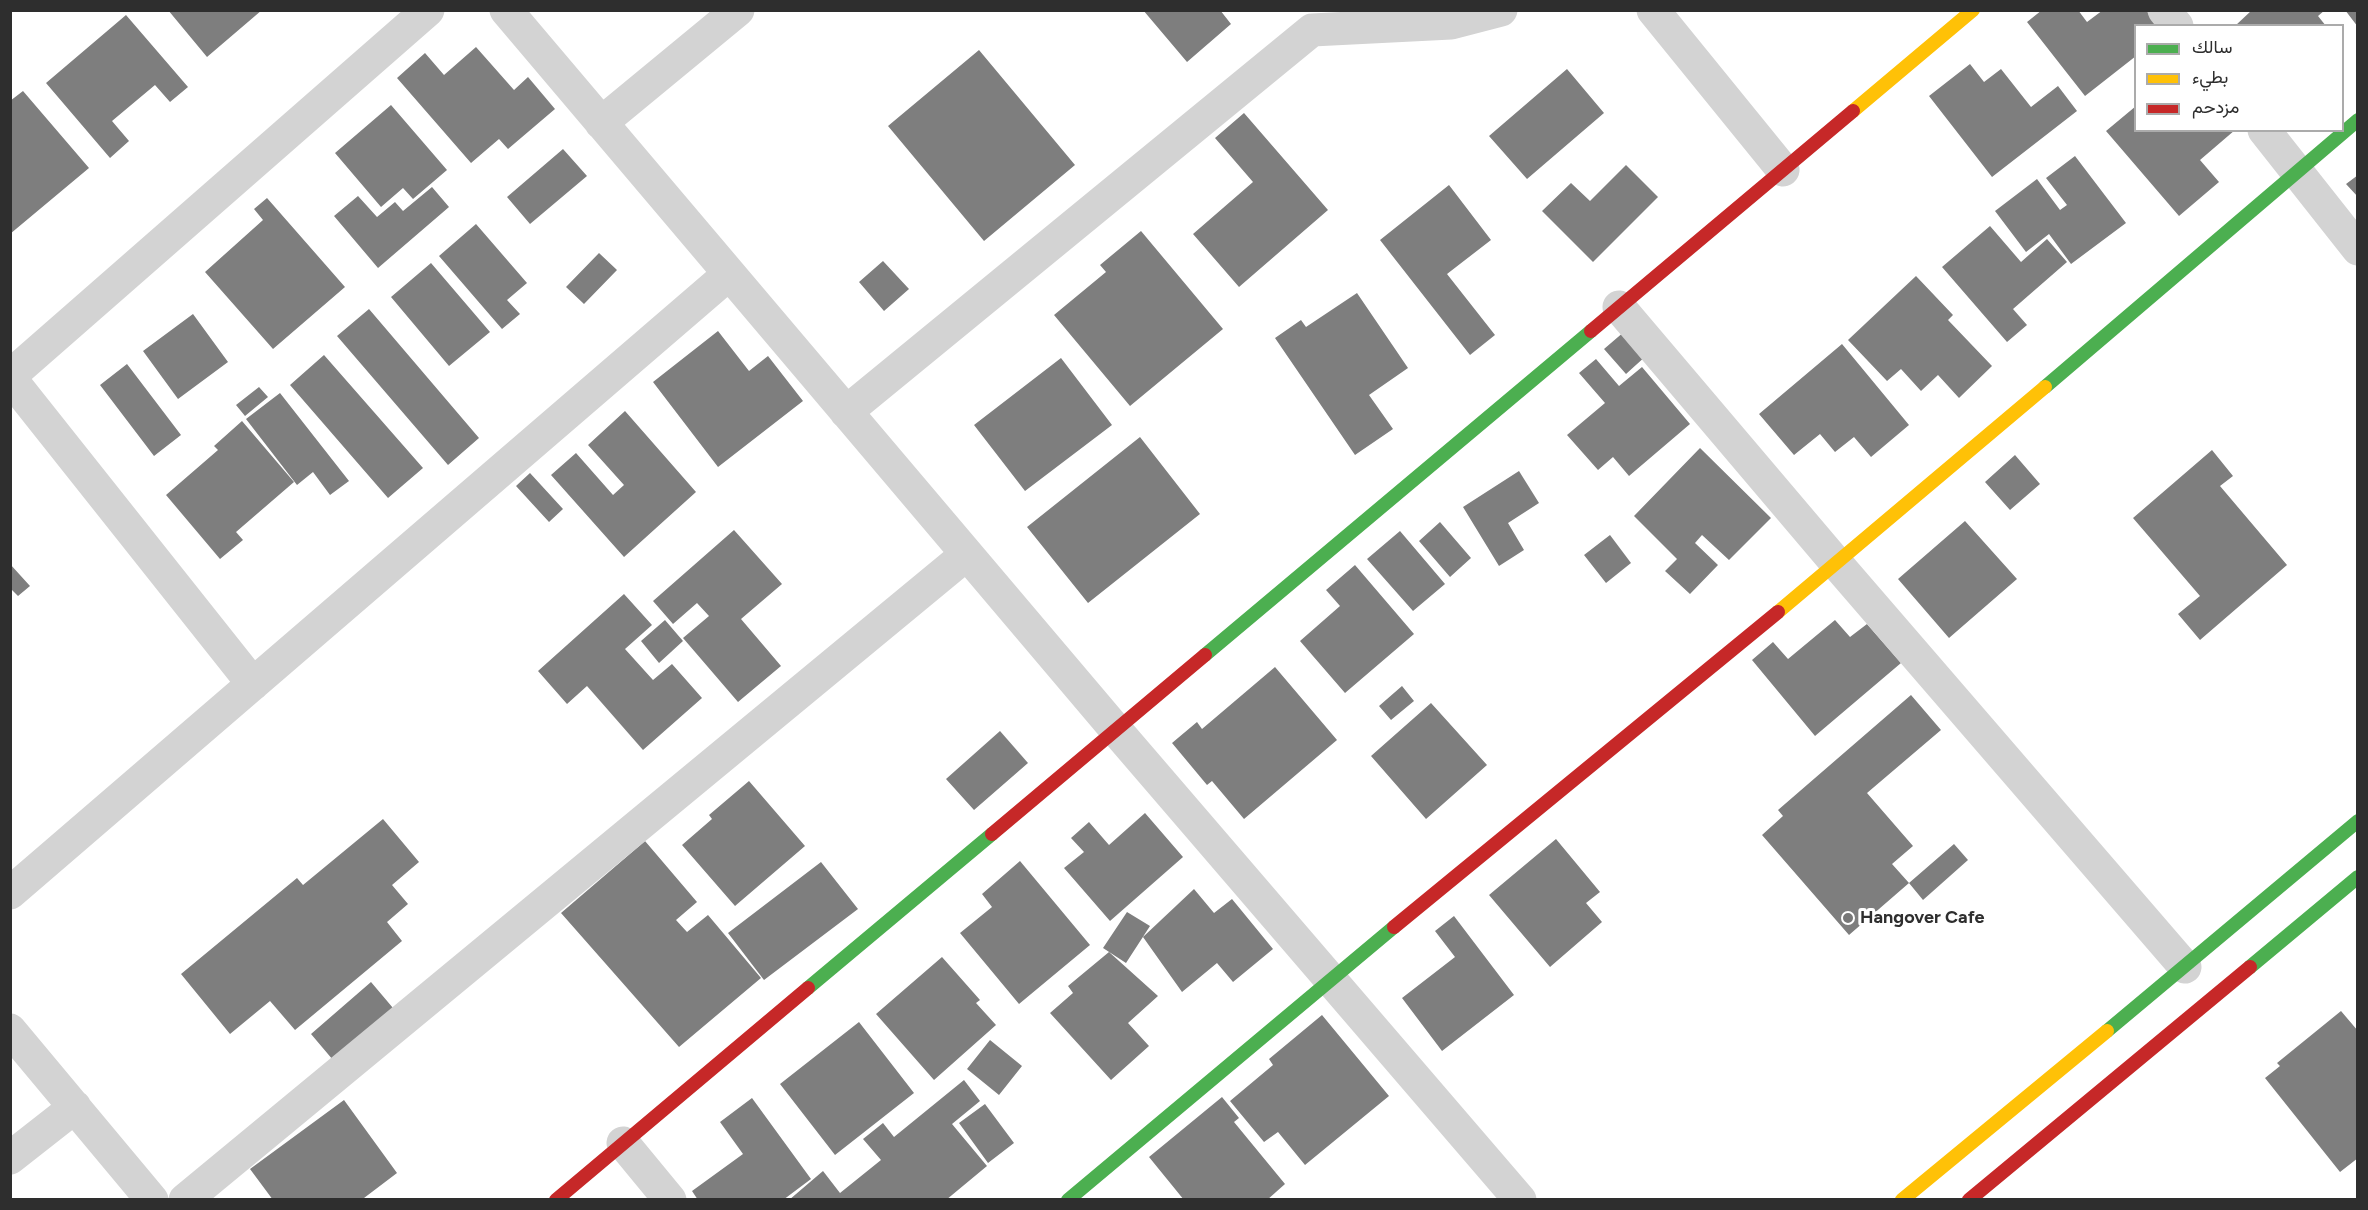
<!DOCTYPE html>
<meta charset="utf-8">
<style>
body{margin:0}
#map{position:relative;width:2368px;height:1210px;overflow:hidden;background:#fff;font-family:Figtree,Vazirmatn,sans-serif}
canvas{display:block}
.frame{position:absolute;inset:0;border:12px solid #2e2e2e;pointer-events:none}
.legend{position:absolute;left:2134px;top:24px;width:210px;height:108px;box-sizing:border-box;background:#fff;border:2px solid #ababab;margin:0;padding:8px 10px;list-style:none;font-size:18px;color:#2e2e2e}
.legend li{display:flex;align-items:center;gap:12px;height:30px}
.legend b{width:30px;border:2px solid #ababab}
</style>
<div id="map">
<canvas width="2368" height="1210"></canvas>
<div class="frame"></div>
<ul class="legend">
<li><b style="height:8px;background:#4caf50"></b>سالك</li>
<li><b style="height:8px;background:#ffc107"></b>بطيء</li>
<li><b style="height:8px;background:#c62828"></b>مزدحم</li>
</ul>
</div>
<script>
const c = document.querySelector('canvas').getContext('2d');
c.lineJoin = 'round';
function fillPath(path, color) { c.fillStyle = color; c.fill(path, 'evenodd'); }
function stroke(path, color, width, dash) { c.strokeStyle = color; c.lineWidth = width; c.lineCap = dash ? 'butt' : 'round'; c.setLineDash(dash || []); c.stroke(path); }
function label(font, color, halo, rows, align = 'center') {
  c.font = font + ' Figtree,sans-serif'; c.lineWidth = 6; c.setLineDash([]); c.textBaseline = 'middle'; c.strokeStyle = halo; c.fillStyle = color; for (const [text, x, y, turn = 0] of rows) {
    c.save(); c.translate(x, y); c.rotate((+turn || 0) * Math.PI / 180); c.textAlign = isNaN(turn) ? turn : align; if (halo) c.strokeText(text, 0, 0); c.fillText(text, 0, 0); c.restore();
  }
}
const building = new Path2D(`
 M 168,10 L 262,10 L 207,57 Z
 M 1143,10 L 1220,10 L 1231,24 L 1187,62 Z
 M 2042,10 L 2078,10 L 2087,22 L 2103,10 L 2146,10 L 2158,26 L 2136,26 L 2136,56 L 2085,96 L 2027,22 Z
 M 2252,10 L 2325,10 L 2318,16 L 2326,26 L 2235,26 Z
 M 2345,10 L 2358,10 L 2358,27 Z
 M 126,15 L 188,87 L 170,102 L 155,85 L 112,121 L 129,141 L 110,158 L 46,83 Z
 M 476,47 L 514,90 L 528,77 L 555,109 L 508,149 L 499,139 L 471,163 L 397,78 L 425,53 L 444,75 Z
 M 979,50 L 1075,165 L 984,241 L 888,126 Z
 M 1970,64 L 1984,82 L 2001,69 L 2031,107 L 2058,86 L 2077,111 L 1992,177 L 1929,96 Z
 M 1567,69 L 1604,113 L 1527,179 L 1489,136 Z
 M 23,91 L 89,168 L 10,234 L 10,101 Z
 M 391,105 L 447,170 L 413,199 L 403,188 L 381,207 L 335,153 Z
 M 2136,106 L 2136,130 L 2235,130 L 2200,160 L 2219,182 L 2179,216 L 2106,131 Z
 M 1244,113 L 1328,210 L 1239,287 L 1193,234 L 1253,182 L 1215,138 Z
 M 563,149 L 587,176 L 530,224 L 507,197 Z
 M 2075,156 L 2126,223 L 2071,264 L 2049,234 L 2026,252 L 1995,211 L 2037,179 L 2060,210 L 2067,205 L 2046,178 Z
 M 1626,165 L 1658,197 L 1593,262 L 1542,211 L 1571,183 L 1590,201 Z
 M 2358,175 L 2358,197 L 2346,184 Z
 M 1449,185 L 1491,240 L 1447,274 L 1495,335 L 1470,355 L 1380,240 Z
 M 432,187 L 449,207 L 378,268 L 334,216 L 358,196 L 377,217 L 395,202 L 403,211 Z
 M 267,198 L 345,287 L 273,349 L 205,272 L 263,220 L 254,209 Z
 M 476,224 L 527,283 L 507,300 L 520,314 L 502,329 L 439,256 Z
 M 1990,226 L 2021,262 L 2047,239 L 2067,262 L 2013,309 L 2027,325 L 2007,342 L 1942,267 Z
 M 1141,231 L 1223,329 L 1130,406 L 1054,315 L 1106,272 L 1100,265 Z
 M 599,253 L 617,270 L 584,304 L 566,287 Z
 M 883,261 L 909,289 L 884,311 L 859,282 Z
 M 431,263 L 490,332 L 449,366 L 391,297 Z
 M 1916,276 L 1953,315 L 1948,320 L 1992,366 L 1959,398 L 1938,375 L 1921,391 L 1901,369 L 1887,381 L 1848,340 Z
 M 1357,293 L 1408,368 L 1369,395 L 1393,429 L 1355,455 L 1275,338 L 1301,320 L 1306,327 Z
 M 369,309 L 479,438 L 448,465 L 337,336 Z
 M 193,314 L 228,362 L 178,399 L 143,351 Z
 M 718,331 L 749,371 L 768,356 L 803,401 L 718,467 L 653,382 Z
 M 1625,331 L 1647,355 L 1626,374 L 1604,349 Z
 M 1842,344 L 1909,425 L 1871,457 L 1854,437 L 1835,452 L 1820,434 L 1794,455 L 1759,414 Z
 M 324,355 L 423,468 L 388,498 L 290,385 Z
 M 1061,358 L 1112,425 L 1025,491 L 974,425 Z
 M 1596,359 L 1619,386 L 1642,367 L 1690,424 L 1629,476 L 1613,457 L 1598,470 L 1567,435 L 1605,403 L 1579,373 Z
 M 127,364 L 181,435 L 154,456 L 100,385 Z
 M 259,387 L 268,397 L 245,416 L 236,405 Z
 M 280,393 L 349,481 L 330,495 L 313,472 L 297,485 L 246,419 Z
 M 625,411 L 696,492 L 624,557 L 551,475 L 576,453 L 613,495 L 624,485 L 588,445 Z
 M 242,421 L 294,482 L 236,532 L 243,540 L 220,559 L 166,495 L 218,450 L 214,446 Z
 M 1140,437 L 1200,514 L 1088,603 L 1027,527 Z
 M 1700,448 L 1771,518 L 1729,560 L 1702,535 L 1695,543 L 1718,565 L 1690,594 L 1665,571 L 1677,559 L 1634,516 Z
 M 2212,450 L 2233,476 L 2220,486 L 2287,565 L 2200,640 L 2178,614 L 2200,596 L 2133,518 Z
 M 2015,455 L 2040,484 L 2010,510 L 1985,482 Z
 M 1519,471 L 1539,503 L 1508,523 L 1524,550 L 1499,566 L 1463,507 Z
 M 530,473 L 563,509 L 549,522 L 516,486 Z
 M 1965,521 L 2017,579 L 1949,638 L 1898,579 Z
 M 1440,522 L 1471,558 L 1450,577 L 1419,541 Z
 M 734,530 L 782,584 L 741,619 L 781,666 L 738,702 L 683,638 L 709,616 L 697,603 L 673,624 L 653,601 Z
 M 1400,531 L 1445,584 L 1413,611 L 1367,559 Z
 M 1610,535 L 1631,563 L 1606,583 L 1584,555 Z
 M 10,564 L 30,586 L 18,596 L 10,588 Z
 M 1355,565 L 1414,634 L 1345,693 L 1300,641 L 1340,606 L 1326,590 Z
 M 624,594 L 652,625 L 625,649 L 653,680 L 672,664 L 702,698 L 643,750 L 587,686 L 567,704 L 538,671 Z
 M 665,620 L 683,641 L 659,663 L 641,641 Z
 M 1835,620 L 1850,637 L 1867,624 L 1901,663 L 1815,736 L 1752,660 L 1773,642 L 1788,659 Z
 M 1275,667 L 1337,740 L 1244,819 L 1212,781 L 1207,785 L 1172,743 L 1197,722 L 1202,729 Z
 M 1402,686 L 1414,701 L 1391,720 L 1379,706 Z
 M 1911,695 L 1941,730 L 1867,793 L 1913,846 L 1892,864 L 1909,883 L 1849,935 L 1762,835 L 1783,816 L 1778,810 Z
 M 1431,703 L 1487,765 L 1426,819 L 1371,756 Z
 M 1000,731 L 1028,763 L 974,810 L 946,779 Z
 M 749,781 L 805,846 L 735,906 L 682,845 L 712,819 L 709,815 Z
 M 1145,813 L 1183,857 L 1110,921 L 1064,868 L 1084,852 L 1071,838 L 1089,822 L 1109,845 Z
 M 383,819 L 419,862 L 392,885 L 408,904 L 387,922 L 402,941 L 295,1030 L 270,1001 L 230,1034 L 181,974 L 297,878 L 303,885 Z
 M 1556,839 L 1600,892 L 1586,903 L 1602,922 L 1550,967 L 1489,895 Z
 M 645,841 L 697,902 L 676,920 L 687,932 L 708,915 L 761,978 L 679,1047 L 561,913 Z
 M 1954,844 L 1968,860 L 1923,900 L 1909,883 Z
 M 1020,861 L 1090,945 L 1019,1004 L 960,933 L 992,907 L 982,894 Z
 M 821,862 L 858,909 L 764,980 L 728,933 Z
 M 1194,889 L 1214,913 L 1232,899 L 1273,949 L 1233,982 L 1217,963 L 1182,992 L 1143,937 Z
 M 1127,912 L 1150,926 L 1126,963 L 1103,948 Z
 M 1454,916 L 1514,995 L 1442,1051 L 1402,998 L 1455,957 L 1435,931 Z
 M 1109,952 L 1158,996 L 1128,1023 L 1149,1046 L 1111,1080 L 1050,1013 L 1073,993 L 1068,986 Z
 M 942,957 L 980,1000 L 976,1003 L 996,1025 L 934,1080 L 876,1014 Z
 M 371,982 L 393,1008 L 333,1060 L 311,1034 Z
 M 2341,1011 L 2358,1031 L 2358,1158 L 2340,1172 L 2265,1078 L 2280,1066 L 2277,1063 Z
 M 1322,1015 L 1389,1096 L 1305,1165 L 1278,1132 L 1264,1142 L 1230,1101 L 1273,1065 L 1269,1059 Z
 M 859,1022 L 914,1093 L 835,1155 L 780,1084 Z
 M 990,1040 L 1022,1066 L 999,1095 L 967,1069 Z
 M 964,1080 L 980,1101 L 952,1124 L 987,1166 L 946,1200 L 789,1200 L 823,1171 L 840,1193 L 881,1160 L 863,1139 L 883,1123 L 894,1137 Z
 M 1222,1097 L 1239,1118 L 1234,1122 L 1285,1184 L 1267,1200 L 1184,1200 L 1149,1157 Z
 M 752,1098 L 811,1179 L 783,1200 L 698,1200 L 692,1191 L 743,1154 L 720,1122 Z
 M 344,1100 L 397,1173 L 364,1198 L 365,1200 L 273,1200 L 250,1169 Z
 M 985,1104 L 1014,1143 L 988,1163 L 959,1123 Z`);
const street = new Path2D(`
 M 506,10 L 1116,730 L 1520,1200
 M 1653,10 L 1783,170
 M 2164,10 L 2177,26
 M 601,123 L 738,10
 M 2264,130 L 2358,249
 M 1619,307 L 1837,564 L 2185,967
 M 10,376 L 428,10
 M 10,378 L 253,684
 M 846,412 L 1312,30 L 1451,23 L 1501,10
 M 10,893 L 729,274
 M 10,1030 L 152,1200
 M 623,1143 L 670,1200
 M 10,1158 L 75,1107
 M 185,1200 L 967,554`);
const fast = new Path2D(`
 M 2045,387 L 2358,120
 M 1205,655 L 1591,331
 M 2250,967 L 2358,877
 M 808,988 L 992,834
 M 2107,1031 L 2358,821
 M 1068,1200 L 1394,927`);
const slow = new Path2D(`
 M 1853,111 L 1973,10
 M 1778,612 L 2045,387
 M 1902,1200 L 2107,1031`);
const jam = new Path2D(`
 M 1591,331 L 1853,111
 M 992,834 L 1205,655
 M 1394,927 L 1778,612
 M 556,1200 L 808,988
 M 1969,1200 L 2250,967`);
const markers = [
 [1848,918,6,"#777"]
];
const poiNames = [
 ["Hangover Cafe",1860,918]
];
fillPath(building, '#7e7e7e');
stroke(street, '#d3d3d3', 33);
stroke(fast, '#4caf50', 14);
stroke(slow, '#ffc107', 14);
stroke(jam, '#c62828', 14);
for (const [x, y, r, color] of markers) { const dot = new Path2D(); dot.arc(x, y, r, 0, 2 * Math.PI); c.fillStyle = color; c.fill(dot); stroke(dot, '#fff', 2); }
label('bold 18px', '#2e2e2e', '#fff', poiNames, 'left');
</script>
